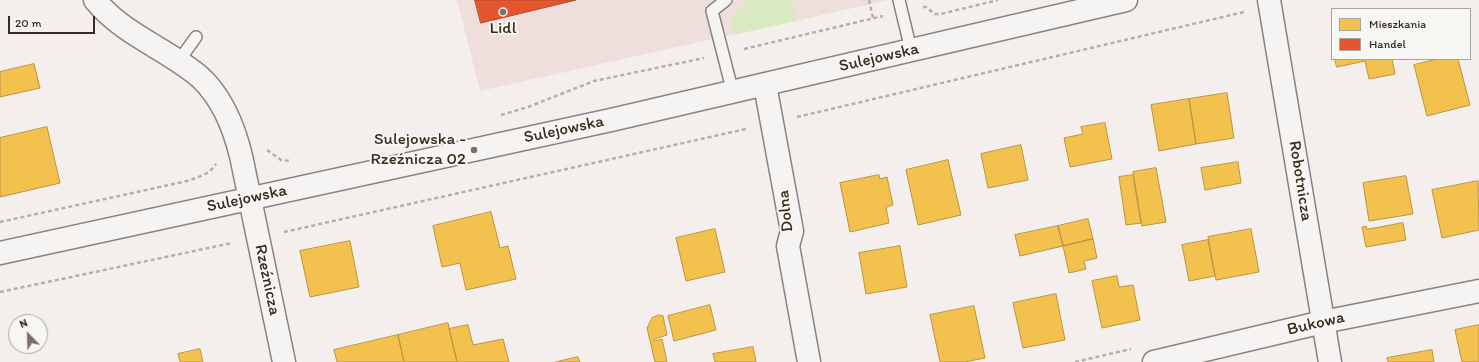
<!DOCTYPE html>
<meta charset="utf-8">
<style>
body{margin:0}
#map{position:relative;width:1479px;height:362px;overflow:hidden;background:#f4eeec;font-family:Itim,sans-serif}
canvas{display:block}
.legend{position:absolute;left:1331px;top:8px;width:140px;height:52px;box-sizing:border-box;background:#f6f6f2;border:1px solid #aba49d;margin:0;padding:5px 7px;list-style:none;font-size:12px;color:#3b2a1e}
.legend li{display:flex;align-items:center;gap:8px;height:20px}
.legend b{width:20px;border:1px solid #aba49d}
.north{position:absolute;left:8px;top:314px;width:40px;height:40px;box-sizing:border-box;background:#f6f6f2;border:1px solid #aba49d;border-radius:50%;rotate:337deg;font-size:11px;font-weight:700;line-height:16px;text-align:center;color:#3b2a1e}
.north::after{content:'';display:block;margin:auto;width:14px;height:18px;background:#7c6f66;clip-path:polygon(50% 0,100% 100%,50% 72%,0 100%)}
.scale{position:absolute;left:8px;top:16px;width:87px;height:18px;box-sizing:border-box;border:2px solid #3b2a1e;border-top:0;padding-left:5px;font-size:12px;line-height:14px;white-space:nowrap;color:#3b2a1e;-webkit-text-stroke:3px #f6f6f2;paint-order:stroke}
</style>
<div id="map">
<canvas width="1479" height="362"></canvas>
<ul class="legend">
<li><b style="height:11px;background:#f2c14e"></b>Mieszkania</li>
<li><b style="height:11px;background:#e4572e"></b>Handel</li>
</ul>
<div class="north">N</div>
<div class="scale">20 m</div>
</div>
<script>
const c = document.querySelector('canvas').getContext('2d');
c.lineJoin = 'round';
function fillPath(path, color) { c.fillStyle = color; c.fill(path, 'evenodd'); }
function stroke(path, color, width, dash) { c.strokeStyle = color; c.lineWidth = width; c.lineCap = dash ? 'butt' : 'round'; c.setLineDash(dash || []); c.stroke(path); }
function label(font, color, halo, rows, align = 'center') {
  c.font = font + ' Itim,sans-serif'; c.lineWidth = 4; c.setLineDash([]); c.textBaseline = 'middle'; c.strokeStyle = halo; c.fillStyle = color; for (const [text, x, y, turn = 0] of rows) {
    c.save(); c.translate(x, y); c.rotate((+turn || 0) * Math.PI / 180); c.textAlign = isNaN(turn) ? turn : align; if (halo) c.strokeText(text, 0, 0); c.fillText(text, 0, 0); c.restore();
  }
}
const built = new Path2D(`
 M 457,0 L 888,0 L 480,91 Z`);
const green = new Path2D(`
 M 748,0 L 791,0 L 796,20 L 865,4 L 865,5 L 734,35 C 727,17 735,11 748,0 Z`);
const homes = new Path2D(`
 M 1335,59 L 1392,59 L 1395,74 L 1369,79 L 1365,61 L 1337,67 Z
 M 1438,59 L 1458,59 L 1470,105 L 1427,116 L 1414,65 Z
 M 34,64 L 40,88 L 0,97 L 0,72 Z
 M 1227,93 L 1234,138 L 1196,144 L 1189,99 Z
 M 1189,99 L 1196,144 L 1159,151 L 1151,105 Z
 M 1105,123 L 1112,159 L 1070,167 L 1064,138 L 1083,134 L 1081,127 Z
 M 47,127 L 60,183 L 0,197 L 0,138 Z
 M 1021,145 L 1028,180 L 988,188 L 981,154 Z
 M 948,160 L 961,215 L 918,225 L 906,170 Z
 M 1238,162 L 1241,183 L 1205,190 L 1201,168 Z
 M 1156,168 L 1166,222 L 1142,226 L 1133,172 Z
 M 879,175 L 880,179 L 887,177 L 893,205 L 886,207 L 889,223 L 850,232 L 840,183 Z
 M 1133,175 L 1141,223 L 1126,225 L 1119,177 Z
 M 1406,176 L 1413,214 L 1369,221 L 1363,183 Z
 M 1478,181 L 1479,230 L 1442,238 L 1432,190 Z
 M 491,212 L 500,248 L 508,246 L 516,279 L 466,290 L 460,263 L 442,267 L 433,226 Z
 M 1088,219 L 1093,239 L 1063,246 L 1058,226 Z
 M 1403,223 L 1406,240 L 1366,247 L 1362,227 L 1366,226 L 1367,229 Z
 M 1058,226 L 1063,246 L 1020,256 L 1015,235 Z
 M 715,229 L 725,272 L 686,281 L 676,238 Z
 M 1251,229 L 1259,272 L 1216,280 L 1208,237 Z
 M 1093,239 L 1097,258 L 1084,261 L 1086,269 L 1069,273 L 1063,246 Z
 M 1208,240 L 1215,276 L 1189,281 L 1182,245 Z
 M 350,241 L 359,287 L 310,297 L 300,251 Z
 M 900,246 L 907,287 L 866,294 L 859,253 Z
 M 1117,276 L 1119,287 L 1133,285 L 1140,320 L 1102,328 L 1092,281 Z
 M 1056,294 L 1065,340 L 1023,348 L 1013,303 Z
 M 710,305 L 716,330 L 674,341 L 668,316 Z
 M 974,306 L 985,358 L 965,362 L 940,362 L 930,315 Z
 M 659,315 L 663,316 L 667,335 L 654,339 L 654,341 L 662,339 L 667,362 L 655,362 L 647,328 L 652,318 Z
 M 448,323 L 457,362 L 404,362 L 398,335 Z
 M 468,325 L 473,345 L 503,339 L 509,362 L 457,362 L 449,329 Z
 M 1479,325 L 1479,362 L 1462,362 L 1455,330 Z
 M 398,335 L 404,362 L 337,362 L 334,350 Z
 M 753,347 L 756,362 L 715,362 L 713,354 Z
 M 200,349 L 203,362 L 180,362 L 178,354 Z
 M 1432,350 L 1434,362 L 1388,362 L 1387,358 Z
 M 578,357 L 580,362 L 556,362 Z`);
const shops = new Path2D(`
 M 475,0 L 576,0 L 481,23 Z`);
const path = new Path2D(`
 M 869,0 L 873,18
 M 923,7 L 926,7 L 935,14 L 941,14 L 998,0
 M 744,49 L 883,16
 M 501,115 L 528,107 L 594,81 L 704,58
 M 797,117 L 1244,12
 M 267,150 L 281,160 L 291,161
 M 0,222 L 187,181 C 198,177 209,175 216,164
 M 284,232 L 746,129
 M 0,292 L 232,243
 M 1075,362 L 1131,349`);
const lane = new Path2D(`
 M 726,0 L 712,11 L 733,93
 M 899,0 L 911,50
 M 178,62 L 196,37`);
const street = new Path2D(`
 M 95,0 C 123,35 168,49 201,78 C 223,99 234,127 241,156 L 284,362
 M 1269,0 L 1330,362
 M 765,85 L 792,231 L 788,246 L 809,362
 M 1154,362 L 1323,322 L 1479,291`);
const secondary = new Path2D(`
 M 0,253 L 611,120 L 1126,0`);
const markers = [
 [503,12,4,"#7c6f66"],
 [474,150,4,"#7c6f66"]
];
const poiNames = [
 ["Lidl",503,29],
 ["Sulejowska -",466,140,"right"],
 ["Rzeźnicza 02",466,160,"right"]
];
const streetNames = [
 ["Sulejowska",879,58,-13],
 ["Sulejowska",564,130,-12],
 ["Robotnicza",1300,181,81],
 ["Sulejowska",247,199,-12],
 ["Dolna",786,211,-96],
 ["Rzeźnicza",267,280,78],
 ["Bukowa",1316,324,-13]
];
fillPath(built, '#efdfdc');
fillPath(green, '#d9eac3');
fillPath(homes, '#f2c14e');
stroke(homes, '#bb9440', 1);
fillPath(shops, '#e4572e');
stroke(shops, '#b14a29', 1);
stroke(lane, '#898380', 14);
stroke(street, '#898380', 25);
stroke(secondary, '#898380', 25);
stroke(path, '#b2afad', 2.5, [4, 3]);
stroke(lane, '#f5f4f2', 11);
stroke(street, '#f5f4f2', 22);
stroke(secondary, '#f5f4f2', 22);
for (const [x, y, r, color] of markers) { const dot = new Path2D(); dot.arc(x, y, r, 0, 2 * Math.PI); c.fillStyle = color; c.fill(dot); stroke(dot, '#f6f6f2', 1.5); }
label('17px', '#3b2a1e', '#f6f6f2', poiNames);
label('17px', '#3b2a1e', '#f6f6f2', streetNames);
</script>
